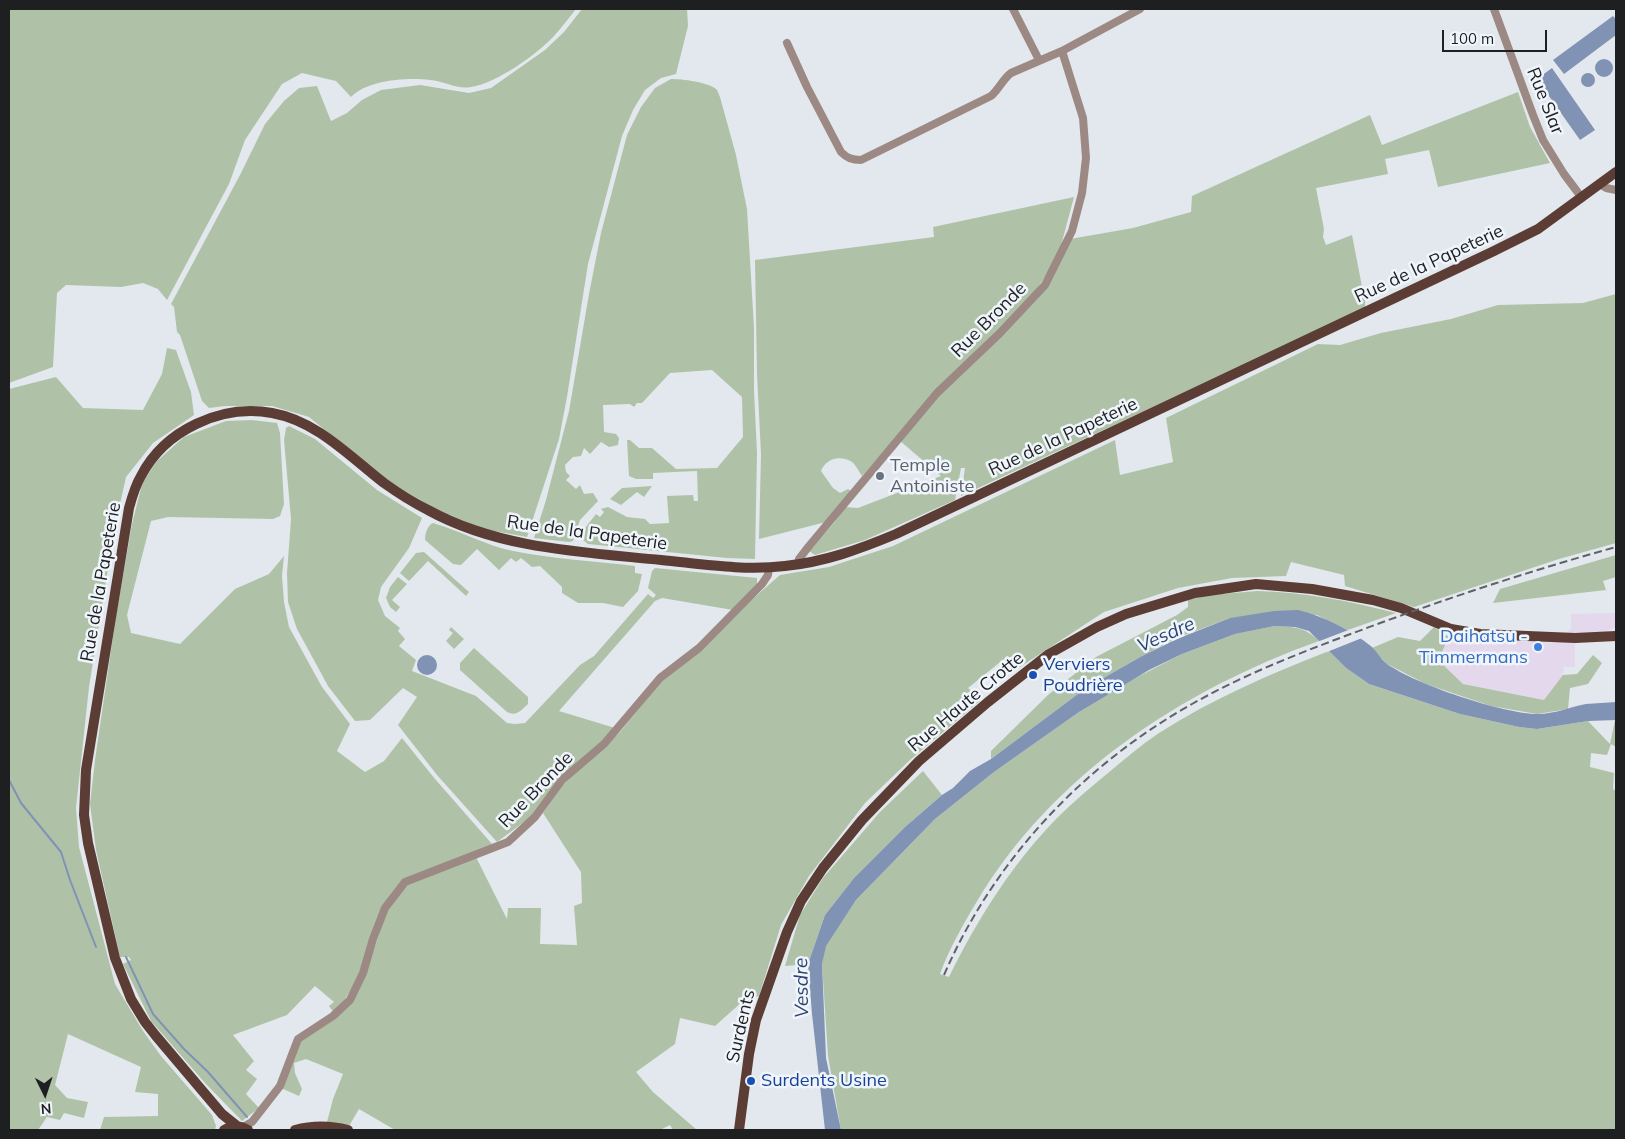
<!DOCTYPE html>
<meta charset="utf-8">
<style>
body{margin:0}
#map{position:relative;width:1625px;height:1139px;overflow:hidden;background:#e2e8ed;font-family:Mulish,sans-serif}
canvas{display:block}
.frame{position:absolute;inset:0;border:10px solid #1d1f21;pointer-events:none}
.north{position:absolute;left:20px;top:1069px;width:50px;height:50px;-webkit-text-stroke:4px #eff5fa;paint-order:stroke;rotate:176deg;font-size:14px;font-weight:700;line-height:20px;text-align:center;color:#1d1f21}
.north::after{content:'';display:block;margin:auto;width:18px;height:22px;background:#1d1f21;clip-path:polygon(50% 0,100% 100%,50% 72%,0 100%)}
.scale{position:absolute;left:1442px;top:30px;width:105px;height:22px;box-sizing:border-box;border:2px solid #1d1f21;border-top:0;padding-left:6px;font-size:15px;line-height:18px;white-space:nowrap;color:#1d1f21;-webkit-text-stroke:4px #eff5fa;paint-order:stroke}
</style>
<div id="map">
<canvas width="1625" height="1139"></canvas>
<div class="frame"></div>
<div class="north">N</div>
<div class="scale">100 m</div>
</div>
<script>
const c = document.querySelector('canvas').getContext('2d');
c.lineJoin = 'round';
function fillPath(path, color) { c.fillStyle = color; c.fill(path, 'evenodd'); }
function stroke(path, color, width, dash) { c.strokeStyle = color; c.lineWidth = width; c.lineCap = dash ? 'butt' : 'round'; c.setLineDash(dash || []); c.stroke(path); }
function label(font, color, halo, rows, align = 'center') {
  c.font = font + ' Mulish,sans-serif'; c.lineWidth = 5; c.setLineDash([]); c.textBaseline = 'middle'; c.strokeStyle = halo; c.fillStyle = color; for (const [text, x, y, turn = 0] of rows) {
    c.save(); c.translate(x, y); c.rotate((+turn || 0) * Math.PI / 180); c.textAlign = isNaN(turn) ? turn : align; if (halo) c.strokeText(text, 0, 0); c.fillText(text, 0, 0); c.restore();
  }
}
const commercial = new Path2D(`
 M 1615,613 L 1616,627 L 1575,644 L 1575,667 L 1564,667 L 1563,675 L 1545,700 L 1463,684 L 1438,660 L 1449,637 L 1553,643 L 1571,629 L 1571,614 Z`);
const green = new Path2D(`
 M 9,9 L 576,9 C 569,18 562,27 554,36 C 536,55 497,83 471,87 C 459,90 443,81 430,80 C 407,77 367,80 351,97 L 336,81 L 302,73 L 282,84 L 245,140 L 229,184 L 167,300 L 158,289 L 143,283 L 121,287 L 66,285 L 57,293 L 53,367 L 9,383 Z
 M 582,9 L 687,9 L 688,26 L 676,74 L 661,78 L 645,90 L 633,110 L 622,136 L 588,264 L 567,397 L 559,439 L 527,537 L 483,529 L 433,508 L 385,479 L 309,417 L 272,406 L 225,406 L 209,408 L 202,401 L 180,335 L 177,332 L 174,307 L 171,304 L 240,175 L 265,124 L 284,101 L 299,88 L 317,86 L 331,121 L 347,113 L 362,100 L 381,90 L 420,85 L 469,93 L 491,88 L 545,50 L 564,32 Z
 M 671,79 C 681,79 710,82 717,90 C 717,90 720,97 720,97 L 736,155 L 747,209 L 754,328 L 754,391 L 757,453 L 755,559 L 727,558 L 588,544 L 583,540 L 585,528 L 596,514 L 600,517 L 604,512 L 601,509 L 608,507 L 627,517 L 645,519 L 650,524 L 669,523 L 667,496 L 693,495 L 694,501 L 698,501 L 697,471 L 653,473 L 653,479 L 636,479 L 629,476 L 627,440 L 630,440 L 639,448 L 652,448 L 676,469 L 717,468 L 743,437 L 742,397 L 712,370 L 670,373 L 642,403 L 637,403 L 634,407 L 630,404 L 603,405 L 604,432 L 616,434 L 619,438 L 618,445 L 609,447 L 601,442 L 590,454 L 584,448 L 581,456 L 573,457 L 565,465 L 566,472 L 570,476 L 566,480 L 576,489 L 580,485 L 584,494 L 593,493 L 598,501 L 580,520 L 573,541 L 569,542 L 534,538 L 546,500 L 569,411 L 589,294 L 601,233 L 627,135 L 641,107 L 655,88 Z
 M 1518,92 L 1530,127 L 1550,163 L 1438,187 L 1429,150 L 1385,159 L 1388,174 L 1316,188 L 1324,229 L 1323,237 L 1326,245 L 1352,235 L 1365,302 L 1365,308 C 1231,372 1096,433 961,496 L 965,468 L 961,468 L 955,500 L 865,540 L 815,555 L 809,551 L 834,523 L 845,507 L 858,508 L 941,476 L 899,440 L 952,381 L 1047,284 L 1057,269 L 1070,239 L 1133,228 L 1191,212 L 1192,196 L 1370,115 L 1382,145 Z
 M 1074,197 L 1059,253 L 1043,280 L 1027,302 L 907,425 L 862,476 C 859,472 856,465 852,462 C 841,455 826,458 821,471 L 833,488 L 840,493 L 848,489 L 851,491 L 826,522 L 759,539 L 761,454 L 757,374 L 755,260 L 934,237 L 933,227 Z
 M 1616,294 L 1616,543 L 1559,559 L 1414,607 L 1345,586 L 1344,575 L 1291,562 L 1286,576 L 1232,578 L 1178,588 L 1104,612 L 1014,671 L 1004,659 L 968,688 L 981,700 L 910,760 L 865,803 L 809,876 L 781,925 L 759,996 L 743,1001 L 715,1026 L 680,1018 L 675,1044 L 636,1072 L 653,1092 L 697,1130 L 673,1130 L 670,1125 L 660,1130 L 395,1130 L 359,1109 L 349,1126 L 327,1122 L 333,1099 L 343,1074 L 306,1059 L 294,1063 L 295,1073 L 302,1089 L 299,1096 L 281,1088 L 299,1040 L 332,1021 L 353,997 L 368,967 L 386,914 L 396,897 L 409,883 L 475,855 L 507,919 L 508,908 L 541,908 L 540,944 L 577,945 L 574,906 L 582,903 L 581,872 L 543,813 L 566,780 L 620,732 L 660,683 L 693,657 L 749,602 L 780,575 L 829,567 L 893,546 L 1115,440 L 1120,475 L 1173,462 L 1166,418 L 1318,344 L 1340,345 L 1381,333 L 1451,319 L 1498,305 L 1583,303 Z
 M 167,348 L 176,350 L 191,392 L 194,415 L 153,443 L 126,477 L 114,531 L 89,687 L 76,808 L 79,847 L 115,984 L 143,1031 L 161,1056 L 212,1115 L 216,1126 L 215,1130 L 100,1130 L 104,1117 L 158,1116 L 158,1094 L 135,1092 L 141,1067 L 68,1034 L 55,1085 L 67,1098 L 88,1102 L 84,1118 L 64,1113 L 60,1120 L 47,1117 L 38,1130 L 9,1130 L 9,389 L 56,377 L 83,408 L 143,410 L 162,374 Z
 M 252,420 L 277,423 L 280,433 L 284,504 L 280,516 L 273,519 L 168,517 L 151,521 L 127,615 L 131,633 L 180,644 L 235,589 L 269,574 L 284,556 L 282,576 L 284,602 L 289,627 L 322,687 L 350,724 L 337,751 L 365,772 L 384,761 L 402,738 L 435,779 L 492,844 L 402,881 L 378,919 L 362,972 L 342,1004 L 334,1013 L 329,1006 L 334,1002 L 315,986 L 287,1015 L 233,1035 L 254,1061 L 246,1070 L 257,1079 L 246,1094 L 259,1108 L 242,1121 L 205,1083 L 151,1021 L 123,964 L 131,960 L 129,957 L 120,957 L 96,850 L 90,804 L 95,760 L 116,616 L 132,524 L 142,484 L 156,462 L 184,437 L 226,421 Z
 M 289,426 L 315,439 L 377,490 L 422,518 L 409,548 L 381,587 L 378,600 L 385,616 L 400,628 L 398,631 L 405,639 L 399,646 L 416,660 L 412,671 L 476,696 L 507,723 L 515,724 L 525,723 L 580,665 L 594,656 L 648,594 L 653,598 L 656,595 L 648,588 L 652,571 L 655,568 L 757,578 L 757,588 L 733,610 L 662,598 L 655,601 L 559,711 L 615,728 L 540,810 L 497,842 L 437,775 L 398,725 L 417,697 L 403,688 L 370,720 L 355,721 L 328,686 L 297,629 L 288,602 L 287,573 L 291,519 L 284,440 L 286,428 Z
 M 652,486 L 644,497 L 637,492 L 621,505 L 610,499 L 622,488 Z
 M 433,523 C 461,531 484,545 513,551 C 553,559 595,561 635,566 L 635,573 L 642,574 L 638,591 L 623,607 L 603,603 L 578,603 L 562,593 L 562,587 L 540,566 L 532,567 L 521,558 L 516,562 L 511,558 L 499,570 L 477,549 L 461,565 L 453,564 L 425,540 C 425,534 427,526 433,523 Z
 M 424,552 L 469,592 L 466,596 L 428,561 L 409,581 L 400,573 L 416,553 Z
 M 1616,555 L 1616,577 L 1603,581 L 1606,590 L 1493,603 L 1500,589 Z
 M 398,577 L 407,584 L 392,600 L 400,607 L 396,612 L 390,607 L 386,598 L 390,587 Z
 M 1257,591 C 1304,592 1350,601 1396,613 L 1348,630 L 1317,615 L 1230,618 L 1177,638 L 1142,656 L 1086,688 L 991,759 L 991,751 L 1048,695 L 1096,657 L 1177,615 L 1188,607 L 1188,600 L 1210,595 Z
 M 1275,626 C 1295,627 1305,627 1319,641 C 1182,690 1052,775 976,903 C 963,925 949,949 940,974 L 949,977 C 977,920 1012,864 1057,818 C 1073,802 1091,787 1108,773 C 1125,759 1141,745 1159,733 C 1212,699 1270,674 1329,651 L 1346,668 L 1369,684 L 1460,714 L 1519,727 L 1537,729 L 1588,721 L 1610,744 L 1615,720 L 1616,720 L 1616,747 L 1611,744 L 1607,755 L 1591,753 L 1590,767 L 1614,773 L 1613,789 L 1616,791 L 1616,1130 L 841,1130 L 828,1056 L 822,964 L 825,946 L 856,900 L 935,819 L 994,772 L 1079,712 L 1122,685 L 1182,654 L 1235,634 Z
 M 451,627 L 464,639 L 454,649 L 446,641 L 453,633 L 449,630 Z
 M 1434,627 L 1449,637 L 1438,660 L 1463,684 L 1544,700 L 1563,675 L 1577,674 L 1593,655 L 1602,663 L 1588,684 L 1570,688 L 1568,709 L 1537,714 L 1491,706 L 1426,684 L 1387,664 L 1372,648 L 1398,637 L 1420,641 Z
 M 474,648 L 528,697 L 528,704 C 521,710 517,717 507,712 L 460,670 L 460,663 Z
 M 923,771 L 942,795 L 905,827 L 854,878 L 825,915 L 808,964 L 785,966 L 800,915 L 823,878 L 880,812 Z`);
const water = new Path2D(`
 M 1613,16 L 1616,19 L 1616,35 L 1564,74 L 1553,60 Z
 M1595 68a9 9 0 1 1 18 0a9 9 0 1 1-18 0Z
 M 1552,68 L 1595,130 L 1580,140 L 1537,79 Z
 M1581 80a7 7 0 1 1 14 0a7 7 0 1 1-14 0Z
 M 1298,610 C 1325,617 1350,629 1372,647 C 1377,652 1381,659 1387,664 C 1415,684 1503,714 1538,714 C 1554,714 1570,707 1586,704 C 1596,703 1606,703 1616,702 L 1616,720 L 1588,721 L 1537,729 L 1519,727 L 1460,714 L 1369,684 L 1346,668 L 1309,631 L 1295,627 L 1275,626 L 1235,634 L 1182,654 L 1149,670 L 1079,712 L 994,772 L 935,819 L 856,900 L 826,946 L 822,964 L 826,1058 L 841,1130 L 825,1130 L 812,1014 L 808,964 L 825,915 L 854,878 L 905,827 L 942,795 L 953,788 L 970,771 L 991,759 L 1086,688 L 1142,656 L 1177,639 L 1230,618 L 1274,611 Z
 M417 665a10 10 0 1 1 20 0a10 10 0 1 1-20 0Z`);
const pier = new Path2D(`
 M 1351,629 L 1362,638 L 1327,652 L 1317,642 Z`);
const stream = new Path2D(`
 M 9,780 L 21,803 L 61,852 L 70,880 L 96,947
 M 126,957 L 153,1014 L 184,1049 L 208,1072 L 247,1117`);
const minor = new Path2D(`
 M 1013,9 L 1039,60
 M 1494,9 L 1533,115 L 1543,140 L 1564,174 L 1582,198
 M 787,43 L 807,87 L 841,152 C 847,158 852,160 861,160 L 991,96 C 999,89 1003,79 1011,73 L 1062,51 L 1140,9
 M 1600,184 L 1606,188 L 1616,190
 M 798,564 L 799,559 L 809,546 L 937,393 L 1000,333 L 1045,285 L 1072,231 L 1082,193 L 1086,158 L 1083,118 L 1062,51
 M 243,1127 L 252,1122 L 280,1086 L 298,1039 L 333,1016 L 350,1000 L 363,973 L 373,939 L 385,908 L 405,882 L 508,842 L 535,817 L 562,780 L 604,744 L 660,678 L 699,648 L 762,584 L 768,575 L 769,568`);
const major = new Path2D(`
 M 237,1126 L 222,1114 L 156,1036 L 145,1022 L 131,999 L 115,958 L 88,843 L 84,815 L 86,770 L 129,508 C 132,497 135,486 141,476 C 165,430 221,404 272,413 C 317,421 349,456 384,483 C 398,493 412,502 428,510 C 499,549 582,552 661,560 C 702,564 744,571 785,566 C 825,562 860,549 896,534 L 1494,251 L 1538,229 L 1616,172
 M 224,1130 C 233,1125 240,1125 248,1130
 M 295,1130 C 313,1125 329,1125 348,1130
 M 739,1130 L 749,1054 L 756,1020 L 787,932 L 801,901 L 823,868 L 862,820 L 919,761 L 988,702 L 1049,654 L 1097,627 L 1126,614 L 1195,593 L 1256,584 L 1312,589 L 1373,600 L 1401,608 L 1451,629 L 1480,634 L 1575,638 L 1616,636`);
const rail = new Path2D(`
 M 944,975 C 994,860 1082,766 1192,704 C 1252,670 1318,646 1383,622 C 1460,594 1537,569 1616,547`);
const markers = [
 [880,476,5,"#6b7280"],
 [1538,647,5,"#3f7fe0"],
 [1033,675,5,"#1a4fb4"],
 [751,1081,5,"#1a4fb4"]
];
const streetNames = [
 ["Rue Slar",1545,101,68],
 ["Rue de la Papeterie",1429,264,-25],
 ["Rue Bronde",989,320,-45],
 ["Rue de la Papeterie",1063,437,-25],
 ["Rue de la Papeterie",587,533,8],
 ["Rue de la Papeterie",101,582,-80],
 ["Rue Haute Crotte",966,702,-40],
 ["Rue Bronde",536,790,-46],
 ["Surdents",741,1026,-77]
];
const worshipNames = [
 ["Temple",890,466],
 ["Antoiniste",890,487]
];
const shopNames = [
 ["Daihatsu -",1528,637],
 ["Timmermans",1528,658]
];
const transitNames = [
 ["Verviers",1043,665],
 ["Poudrière",1043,686],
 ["Surdents Usine",761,1081]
];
const waterNames = [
 ["Vesdre",1166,635,-24],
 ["Vesdre",802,988,-91]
];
fillPath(commercial, '#e4d8ec');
fillPath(green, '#afc2a8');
fillPath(water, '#8093b4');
fillPath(pier, '#e2e8ed');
stroke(stream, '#8093b4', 2);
stroke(minor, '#9c8984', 8);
stroke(major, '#5c3d35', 10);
stroke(rail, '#606366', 2, [8, 4]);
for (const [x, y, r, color] of markers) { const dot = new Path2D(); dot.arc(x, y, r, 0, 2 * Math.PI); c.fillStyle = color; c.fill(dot); stroke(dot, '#eff5fa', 2); }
label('18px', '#1d1f21', '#eff5fa', streetNames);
label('18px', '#5b616d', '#eff5fa', worshipNames, 'left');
label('18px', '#366cbe', '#eff5fa', shopNames, 'right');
label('18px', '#164399', '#eff5fa', transitNames, 'left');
label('italic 19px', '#2b4471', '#eff5fa', waterNames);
</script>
